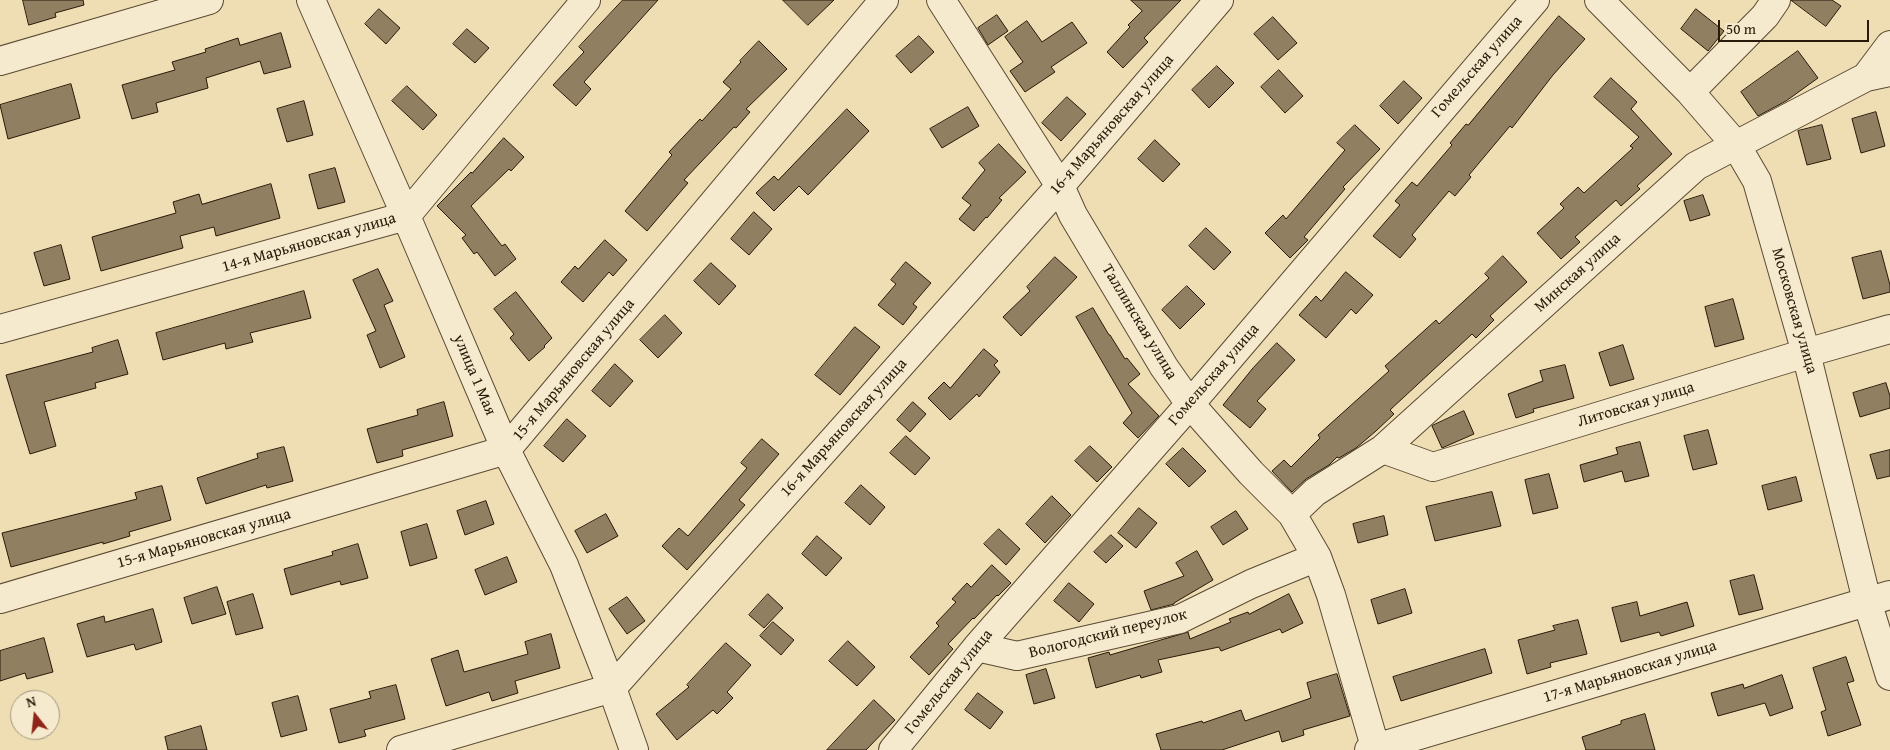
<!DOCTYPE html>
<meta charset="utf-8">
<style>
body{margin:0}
#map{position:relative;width:1890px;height:750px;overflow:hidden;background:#efdeb3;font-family:"Gentium Book Plus",serif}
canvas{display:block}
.north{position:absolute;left:10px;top:690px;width:50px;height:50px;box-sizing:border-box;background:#f5eace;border:1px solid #a3967f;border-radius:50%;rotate:344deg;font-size:14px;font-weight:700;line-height:20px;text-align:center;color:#291908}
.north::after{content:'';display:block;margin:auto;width:18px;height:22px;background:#8f2418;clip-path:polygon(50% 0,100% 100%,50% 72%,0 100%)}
.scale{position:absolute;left:1718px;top:20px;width:151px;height:22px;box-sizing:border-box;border:2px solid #291908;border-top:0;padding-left:6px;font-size:15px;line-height:18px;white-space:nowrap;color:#291908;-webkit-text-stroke:4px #f5eace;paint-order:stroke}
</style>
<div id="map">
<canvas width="1890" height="750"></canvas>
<div class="north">N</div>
<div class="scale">50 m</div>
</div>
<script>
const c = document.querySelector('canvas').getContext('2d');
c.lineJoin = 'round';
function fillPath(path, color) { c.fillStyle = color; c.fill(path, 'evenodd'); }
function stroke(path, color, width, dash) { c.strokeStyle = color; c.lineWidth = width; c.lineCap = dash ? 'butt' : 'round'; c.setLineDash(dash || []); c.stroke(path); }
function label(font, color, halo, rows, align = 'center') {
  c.font = font + ' "Gentium Book Plus",serif'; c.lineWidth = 4; c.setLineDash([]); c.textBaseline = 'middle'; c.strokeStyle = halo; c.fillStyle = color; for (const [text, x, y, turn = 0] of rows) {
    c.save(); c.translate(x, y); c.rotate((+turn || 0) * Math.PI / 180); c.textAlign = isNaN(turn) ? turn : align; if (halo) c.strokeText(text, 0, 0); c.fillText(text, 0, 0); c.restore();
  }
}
const building = new Path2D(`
 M 23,0 L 83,0 L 84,5 L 55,13 L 56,17 L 29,25 Z
 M 623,0 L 658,0 L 584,82 L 591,89 L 576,106 L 553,85 L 584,52 L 579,47 Z
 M 783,0 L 834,0 L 808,25 Z
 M 1131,0 L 1181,0 L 1144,38 L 1148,42 L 1123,68 L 1107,52 L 1130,27 L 1128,25 L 1142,11 Z
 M 1791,0 L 1832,0 L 1841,6 L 1826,26 Z
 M 379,9 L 400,28 L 386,44 L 365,24 Z
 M 1696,9 L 1724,31 L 1708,51 L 1681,29 Z
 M 997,15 L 1008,31 L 988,45 L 978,28 Z
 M 1559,16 L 1585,39 L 1553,75 L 1512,128 L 1510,126 L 1469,175 L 1471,177 L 1455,196 L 1449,191 L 1412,235 L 1416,239 L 1400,258 L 1373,236 L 1400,205 L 1395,201 L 1412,182 L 1417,186 L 1452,145 L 1450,143 L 1466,124 L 1468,125 Z
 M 1273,17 L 1297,43 L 1278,60 L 1254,34 Z
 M 1027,21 L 1042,42 L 1072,22 L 1087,43 L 1051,67 L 1055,72 L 1025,92 L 1010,71 L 1023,62 L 1005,37 Z
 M 467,29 L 489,48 L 475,63 L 453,44 Z
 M 281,33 L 291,67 L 264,74 L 260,61 L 206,78 L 208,88 L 156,103 L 158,112 L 132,119 L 122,85 L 175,70 L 172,62 L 206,52 L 205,49 L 238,38 L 240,45 Z
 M 919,36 L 934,52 L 911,73 L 896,56 Z
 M 759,41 L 787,69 L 746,109 L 750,112 L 736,128 L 734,127 L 684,180 L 688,183 L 647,231 L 625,211 L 672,155 L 669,152 L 700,119 L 702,121 L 731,89 L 723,82 L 741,62 L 740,61 Z
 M 1798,51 L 1818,78 L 1786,101 L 1758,116 L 1741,92 Z
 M 1217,66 L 1234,83 L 1209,108 L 1192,90 Z
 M 1279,70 L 1303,96 L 1285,113 L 1261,87 Z
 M 1611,78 L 1637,102 L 1631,109 L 1672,154 L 1637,186 L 1640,189 L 1621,206 L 1616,200 L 1575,237 L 1580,242 L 1561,259 L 1537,233 L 1564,208 L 1560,204 L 1578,187 L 1584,193 L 1633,148 L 1630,146 L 1639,137 L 1594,97 Z
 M 1404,81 L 1422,98 L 1398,124 L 1380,106 Z
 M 71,84 L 80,118 L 8,139 L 0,105 Z
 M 407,86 L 437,115 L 423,130 L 392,101 Z
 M 1067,97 L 1086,114 L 1061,141 L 1042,123 Z
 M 304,101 L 313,135 L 287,142 L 277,109 Z
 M 968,107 L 979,126 L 942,148 L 930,129 Z
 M 847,109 L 869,131 L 808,195 L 799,186 L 774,211 L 756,193 L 774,176 L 778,180 Z
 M 1876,112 L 1885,146 L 1861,153 L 1852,119 Z
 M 1355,125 L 1380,149 L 1343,187 L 1345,189 L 1304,237 L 1308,240 L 1290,258 L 1265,233 L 1283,215 L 1286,219 L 1345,150 L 1337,143 Z
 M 1822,125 L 1831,159 L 1807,165 L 1798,131 Z
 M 504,138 L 524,157 L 511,171 L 509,169 L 471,206 L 502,246 L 505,244 L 516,259 L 495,276 L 477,252 L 474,254 L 462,238 L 466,235 L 437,206 L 471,172 L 472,173 Z
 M 1155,140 L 1180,164 L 1163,182 L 1138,159 Z
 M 999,144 L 1026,172 L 999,198 L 1002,200 L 987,218 L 986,217 L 974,231 L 959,219 L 971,205 L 962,198 L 985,170 L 979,163 Z
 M 335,168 L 345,202 L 318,209 L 309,175 Z
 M 271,184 L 280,218 L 216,236 L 214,227 L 180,236 L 183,248 L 101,271 L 92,237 L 176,213 L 173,202 L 199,194 L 202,204 Z
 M 1703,195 L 1710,215 L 1690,221 L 1684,201 Z
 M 754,212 L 772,229 L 749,255 L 731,239 Z
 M 1206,228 L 1231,252 L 1214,270 L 1189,246 Z
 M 605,240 L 627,260 L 613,276 L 609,272 L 583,302 L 561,282 L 575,266 L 578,269 Z
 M 61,245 L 70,279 L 44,286 L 34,253 Z
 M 1881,251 L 1890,285 L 1890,292 L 1863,299 L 1852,258 Z
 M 1503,256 L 1527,282 L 1490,316 L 1494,320 L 1476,338 L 1472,334 L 1390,410 L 1394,414 L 1376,431 L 1356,448 L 1339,458 L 1337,457 L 1329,465 L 1306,479 L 1292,492 L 1272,471 L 1284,460 L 1291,467 L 1320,438 L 1318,435 L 1389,371 L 1385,366 L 1436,320 L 1439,324 L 1489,278 L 1485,274 Z
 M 1055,257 L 1077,277 L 1021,336 L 1003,317 L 1030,291 L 1027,287 Z
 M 906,262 L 931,283 L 913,304 L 917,307 L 903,325 L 878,305 L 896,284 L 891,280 Z
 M 711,263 L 736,286 L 719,305 L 694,281 Z
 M 378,269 L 393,301 L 384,305 L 405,357 L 380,368 L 367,335 L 376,331 L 353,280 Z
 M 1346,272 L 1373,295 L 1356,314 L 1351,309 L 1326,338 L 1299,315 L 1316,296 L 1321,301 Z
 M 1187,286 L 1205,304 L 1180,329 L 1162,310 Z
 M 304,291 L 311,318 L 250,333 L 253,342 L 226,349 L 225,343 L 163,360 L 156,333 Z
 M 516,292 L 552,338 L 544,346 L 545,347 L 529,361 L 510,338 L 514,334 L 494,309 Z
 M 1733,299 L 1744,339 L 1715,347 L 1705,307 Z
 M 1093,308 L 1109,335 L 1110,335 L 1125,359 L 1127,358 L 1140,374 L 1128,384 L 1159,416 L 1138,438 L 1123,423 L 1132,413 L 1076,317 Z
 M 665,315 L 682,333 L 658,358 L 640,340 Z
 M 855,327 L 880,347 L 840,395 L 815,375 Z
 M 118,340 L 128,374 L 95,383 L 96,388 L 44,402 L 56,446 L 30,454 L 6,375 L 93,352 L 92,348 Z
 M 1277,343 L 1295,360 L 1257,401 L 1266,409 L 1250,428 L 1223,405 L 1253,368 Z
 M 1623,345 L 1634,379 L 1610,386 L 1599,353 Z
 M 984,349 L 998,361 L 994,365 L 1000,372 L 979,397 L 977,394 L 950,420 L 928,398 L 944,382 L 950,388 Z
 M 615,364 L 633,381 L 610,407 L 592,391 Z
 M 1565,365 L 1574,398 L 1533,409 L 1534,412 L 1516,418 L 1508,394 L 1543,381 L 1540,371 Z
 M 1886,383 L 1890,396 L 1890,408 L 1860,417 L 1853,393 Z
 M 444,402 L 453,436 L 402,450 L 403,456 L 377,463 L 367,429 L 418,415 L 417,410 Z
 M 913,402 L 926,414 L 910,432 L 897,420 Z
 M 1464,411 L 1474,434 L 1442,448 L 1432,426 Z
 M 567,419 L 586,436 L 563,462 L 544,446 Z
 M 1708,430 L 1717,464 L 1693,470 L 1684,436 Z
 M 906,436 L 930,458 L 915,475 L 890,453 Z
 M 762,439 L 779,454 L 739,500 L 745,505 L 687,570 L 662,546 L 679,528 L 688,536 L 747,468 L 741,463 Z
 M 1640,442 L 1649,476 L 1625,482 L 1622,471 L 1584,482 L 1580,465 L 1618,454 L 1616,448 Z
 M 1090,446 L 1112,467 L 1097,482 L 1075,461 Z
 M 284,447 L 293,481 L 267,488 L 266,485 L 206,504 L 197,478 L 258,458 L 257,454 Z
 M 1183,448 L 1206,471 L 1189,487 L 1166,464 Z
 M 1890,450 L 1890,476 L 1877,479 L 1870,455 Z
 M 1549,474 L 1558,508 L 1533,514 L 1525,480 Z
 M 1796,477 L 1802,501 L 1768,510 L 1762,486 Z
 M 861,485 L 885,507 L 870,525 L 845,503 Z
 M 162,486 L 171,520 L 129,532 L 130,536 L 103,544 L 103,542 L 11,567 L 2,533 L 137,499 L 135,493 Z
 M 1492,492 L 1501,526 L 1435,541 L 1426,507 Z
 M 1052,496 L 1071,515 L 1045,543 L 1026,524 Z
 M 486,501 L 494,524 L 465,535 L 457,511 Z
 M 1139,508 L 1157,523 L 1136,548 L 1118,533 Z
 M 1236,511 L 1248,529 L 1223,545 L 1211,527 Z
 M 606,514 L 618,536 L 587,553 L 575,531 Z
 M 1384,516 L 1388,535 L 1358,543 L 1353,524 Z
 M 427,524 L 437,558 L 410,566 L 401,532 Z
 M 999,529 L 1020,549 L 1006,565 L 984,544 Z
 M 1111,535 L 1123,546 L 1106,563 L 1094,552 Z
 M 817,536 L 842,558 L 826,576 L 802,554 Z
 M 358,544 L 368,578 L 341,585 L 340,581 L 291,595 L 284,569 L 333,555 L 332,552 Z
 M 1197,551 L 1213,580 L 1174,603 L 1174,604 L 1151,610 L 1144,591 L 1184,576 L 1176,563 Z
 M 507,557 L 517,582 L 485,595 L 475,570 Z
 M 992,565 L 1011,583 L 998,596 L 997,595 L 974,619 L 973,618 L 948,644 L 953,649 L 929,675 L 910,657 L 939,626 L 936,623 L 956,602 L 952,599 L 967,583 L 971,587 Z
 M 1754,575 L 1763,609 L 1739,615 L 1730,581 Z
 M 1069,583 L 1094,604 L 1079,622 L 1054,601 Z
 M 217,587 L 226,614 L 192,624 L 184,598 Z
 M 1405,589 L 1412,613 L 1378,624 L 1371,600 Z
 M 253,594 L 263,628 L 236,635 L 227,602 Z
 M 768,594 L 783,608 L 764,628 L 749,615 Z
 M 1289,594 L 1303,623 L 1282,633 L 1280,629 L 1221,651 L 1219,647 L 1158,660 L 1162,672 L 1141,678 L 1140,675 L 1096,688 L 1088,658 L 1109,652 L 1110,655 L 1188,632 L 1190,639 L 1231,622 L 1229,619 L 1248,612 L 1249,614 Z
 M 627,597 L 645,621 L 627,634 L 609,609 Z
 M 1637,602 L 1640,616 L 1687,602 L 1694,626 L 1661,636 L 1659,632 L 1621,642 L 1612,608 Z
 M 153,609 L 162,642 L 136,650 L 134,644 L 87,657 L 77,624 L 104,616 L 105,622 Z
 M 1578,620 L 1587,654 L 1550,663 L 1551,667 L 1527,674 L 1518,640 L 1555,630 L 1553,626 Z
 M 773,622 L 794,640 L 781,655 L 760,636 Z
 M 551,634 L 560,668 L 515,681 L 518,693 L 492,701 L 489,692 L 446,706 L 431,659 L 458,650 L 464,672 L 528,654 L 525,642 Z
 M 44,638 L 53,672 L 27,679 L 25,673 L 0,681 L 0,651 Z
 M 848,641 L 875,667 L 857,686 L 829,661 Z
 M 726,643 L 751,665 L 727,692 L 733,698 L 717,714 L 713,710 L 677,740 L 656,714 L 689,687 L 687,685 Z
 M 1485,649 L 1492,673 L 1401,701 L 1393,677 Z
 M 1846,657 L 1854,681 L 1847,683 L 1861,725 L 1828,736 L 1821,712 L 1826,710 L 1813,668 Z
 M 1046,669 L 1055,698 L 1034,704 L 1026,675 Z
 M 1337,674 L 1350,716 L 1303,730 L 1304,735 L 1282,742 L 1279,731 L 1222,750 L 1161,750 L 1156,734 L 1202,721 L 1203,723 L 1241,710 L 1245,721 L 1311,698 L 1307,683 Z
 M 1782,675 L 1793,708 L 1770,716 L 1765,703 L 1718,716 L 1711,693 L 1743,684 L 1744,688 Z
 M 396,685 L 405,719 L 364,730 L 366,736 L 339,743 L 330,709 L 371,698 L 369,692 Z
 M 978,693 L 1003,712 L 990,729 L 965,710 Z
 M 298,696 L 307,730 L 281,737 L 272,703 Z
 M 874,700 L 895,720 L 866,750 L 827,750 Z
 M 1645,714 L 1655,750 L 1586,750 L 1582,737 L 1621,724 L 1621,721 Z
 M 201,726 L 207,750 L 168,750 L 165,737 Z`);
const minor = new Path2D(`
 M 311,0 L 406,216 L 506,450 L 564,565 L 612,688 L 634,750
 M 941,0 L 1060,186 L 1073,215 L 1164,367 L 1190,404 L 1251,473 L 1292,514 L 1317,557 L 1331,595 L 1376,750
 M 1599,0 L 1690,92 L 1736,145 L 1757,181 L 1806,353 L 1867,601 L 1890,676
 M 0,61 L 209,0
 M 1866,77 L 1890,45
 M 1690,92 L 1765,16 L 1776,0
 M 0,329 L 406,216 L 586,0
 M 1383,449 L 1433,467 L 1806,353 L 1890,329
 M 1292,514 L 1315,492 L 1383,449 L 1696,166 L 1866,77 L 1890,72
 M 0,599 L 506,450 L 884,0
 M 977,647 L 1017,656 L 1180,619 L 1251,584 L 1317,557
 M 401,750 L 612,688 L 1060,186 L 1219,0
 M 893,750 L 977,647 L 1190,404 L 1535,0
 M 1369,750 L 1890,595`);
const streetNames = [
 ["Гомельская улица",1477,67,-49],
 ["16-я Марьяновская улица",1112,125,-49],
 ["14-я Марьяновская улица",309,243,-16],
 ["Минская улица",1578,273,-42],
 ["Московская улица",1794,311,74],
 ["Таллинская улица",1139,322,59],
 ["15-я Марьяновская улица",574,370,-50],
 ["улица 1 Мая",474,375,67],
 ["Гомельская улица",1214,375,-49],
 ["Литовская улица",1636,405,-17],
 ["16-я Марьяновская улица",844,428,-48],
 ["15-я Марьяновская улица",204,539,-16],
 ["Вологодский переулок",1108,634,-14],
 ["17-я Марьяновская улица",1630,672,-17],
 ["Гомельская улица",949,682,-51]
];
fillPath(building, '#907f61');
stroke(building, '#291908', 1);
stroke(minor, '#5a4a33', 30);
stroke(minor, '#f5eace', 28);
label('16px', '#291908', '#f5eace', streetNames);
</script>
